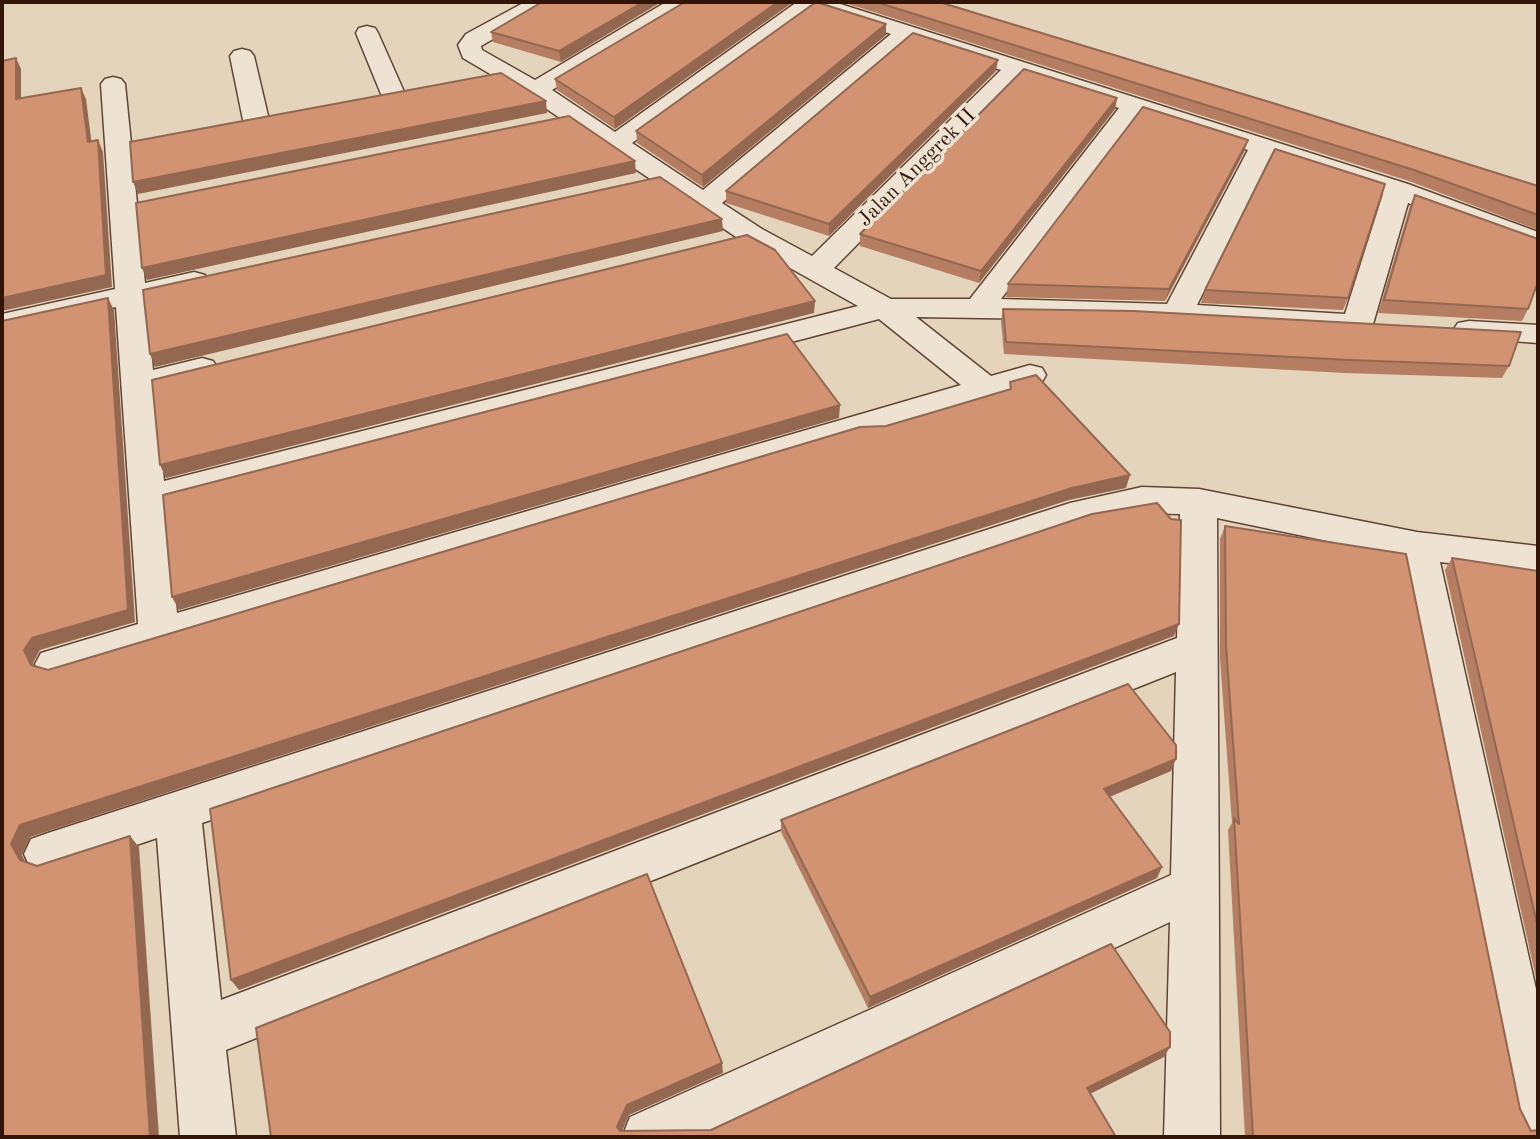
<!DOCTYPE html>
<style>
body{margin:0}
#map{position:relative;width:1540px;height:1139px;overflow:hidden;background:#e5d4bc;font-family:"Old Standard TT",serif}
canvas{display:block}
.frame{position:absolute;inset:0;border:4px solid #321507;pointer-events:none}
</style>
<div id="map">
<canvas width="1540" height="1139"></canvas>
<div class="frame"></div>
</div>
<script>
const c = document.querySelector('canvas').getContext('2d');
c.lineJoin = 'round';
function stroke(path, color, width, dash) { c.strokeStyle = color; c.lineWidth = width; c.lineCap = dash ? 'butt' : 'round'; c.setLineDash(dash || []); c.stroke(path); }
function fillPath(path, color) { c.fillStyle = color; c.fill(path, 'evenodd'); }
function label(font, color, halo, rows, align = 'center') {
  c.font = font + ' "Old Standard TT",serif'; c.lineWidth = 7; c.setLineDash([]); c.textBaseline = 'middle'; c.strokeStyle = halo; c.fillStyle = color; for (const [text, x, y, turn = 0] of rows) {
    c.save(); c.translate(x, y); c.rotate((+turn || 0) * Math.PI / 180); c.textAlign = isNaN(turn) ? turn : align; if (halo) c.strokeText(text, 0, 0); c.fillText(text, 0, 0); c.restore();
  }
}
const street = new Path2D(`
 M 525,2 L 551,2 L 548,7 L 481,46 L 482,50 L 535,80 L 666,2 L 692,2 L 689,7 L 552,90 L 615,132 L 797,2 L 834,2 L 1408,184 L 1538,232 L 1538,251 L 1408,203 L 1373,324 L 1368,331 L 1357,333 L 1114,320 L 916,317 L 991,376 L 1030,365 L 1042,368 L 1046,375 L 1042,382 L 1002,394 L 1000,397 L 984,399 L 56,680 L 41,675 L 35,664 L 41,653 L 138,624 L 116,307 L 2,332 L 2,314 L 115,289 L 101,84 L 105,79 L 113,77 L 121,79 L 125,84 L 145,283 L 194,272 L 205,275 L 209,281 L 205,287 L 146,300 L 153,370 L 202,358 L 213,361 L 218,368 L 213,375 L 155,390 L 164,481 L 858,306 L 742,241 L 526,95 L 463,58 L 458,45 L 466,34 ZM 815,10 L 891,34 L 703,190 L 632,143 ZM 911,41 L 1001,70 L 812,256 L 762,229 L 722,203 ZM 1022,77 L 1119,108 L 970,299 L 891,299 L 834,268 ZM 1139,115 L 1248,150 L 1167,304 L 1001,299 ZM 1270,157 L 1383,194 L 1345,314 L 1197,305 ZM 879,319 L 961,385 L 177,613 L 167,506 Z
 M 367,26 L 375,28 L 378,33 L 405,94 L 402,99 L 393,101 L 384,99 L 381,94 L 356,33 L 359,28 Z
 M 242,49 L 250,51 L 254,56 L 269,120 L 265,125 L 256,128 L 247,125 L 243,120 L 230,56 L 234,51 Z
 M 1469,321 L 1538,325 L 1538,343 L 1458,337 L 1453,330 L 1458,323 Z
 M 1142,487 L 1199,489 L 1417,532 L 1538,546 L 1538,574 L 1440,562 L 1538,998 L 1538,1137 L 1519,1137 L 1511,1118 L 1400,556 L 1217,518 L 1220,1137 L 1164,1137 L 1170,922 L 711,1137 L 622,1137 L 630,1117 L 1171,875 L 1176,672 L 226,1050 L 236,1137 L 180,1137 L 157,838 L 48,875 L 31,869 L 24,854 L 31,839 L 48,833 L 1070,503 ZM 1142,513 L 1180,514 L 1177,638 L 221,1000 L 202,823 L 1088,524 Z`);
const wall = new Path2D(`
 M 542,2 L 661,2 L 561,62 L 493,42 L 491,32 Z
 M 685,2 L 793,2 L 615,129 L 557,90 L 555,79 Z
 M 842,2 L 939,2 L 1538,186 L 1538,230 L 1409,181 Z
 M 886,24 L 886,35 L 703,187 L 637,143 L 636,131 Z
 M 996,71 L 829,236 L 726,203 L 726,191 Z
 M 1117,98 L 1115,109 L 979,283 L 860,246 L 860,234 Z
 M 1244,152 L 1165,301 L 1006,297 L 1008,284 Z
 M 1415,195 L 1528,309 L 1522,321 L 1378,313 L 1410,206 Z
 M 1205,290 L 1348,298 L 1343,310 L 1201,303 Z
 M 1003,309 L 1509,366 L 1502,378 L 1344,373 L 1004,354 L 1001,321 Z
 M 1225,526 L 1531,1131 L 1538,1137 L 1245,1137 L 1228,830 L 1232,823 L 1220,659 L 1220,539 Z
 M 1452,558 L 1538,571 L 1538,987 L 1445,570 Z
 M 1171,771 L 1110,796 L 1157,878 L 868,1008 L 781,832 L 781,820 Z`);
const shadedWall = new Path2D(`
 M 643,2 L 661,2 L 561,62 L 559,51 Z
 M 778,2 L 793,2 L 615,129 L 614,117 Z
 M 886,24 L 886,35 L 703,187 L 702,175 Z
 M 16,58 L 21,69 L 21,110 L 16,99 Z
 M 998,60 L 996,71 L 829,236 L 829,224 Z
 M 81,88 L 86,99 L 93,154 L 88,142 Z
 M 1117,98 L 1115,109 L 979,283 L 981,271 Z
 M 546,101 L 547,113 L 138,194 L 133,182 Z
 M 98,140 L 103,152 L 112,287 L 2,311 L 2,298 Z
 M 1248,140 L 1244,152 L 1165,301 L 1169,289 Z
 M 635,161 L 636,173 L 147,280 L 142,268 Z
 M 722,219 L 723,231 L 155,367 L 150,354 Z
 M 108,298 L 114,310 L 135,622 L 40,650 L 33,663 L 40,677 L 31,665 L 24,650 Z
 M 815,301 L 814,313 L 166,478 L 160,465 Z
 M 840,405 L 839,418 L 179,610 L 172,597 Z
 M 1130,475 L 1126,488 L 1069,500 L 30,837 L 22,855 L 30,871 L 20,860 L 11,844 L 20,825 L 1072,488 Z
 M 1179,624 L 1174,636 L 239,990 L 231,980 Z
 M 1176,759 L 1171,771 L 1100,801 L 1104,789 Z
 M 130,836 L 139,847 L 159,1137 L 150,1137 Z
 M 1162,867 L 1157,878 L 868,1008 L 870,997 Z
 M 1170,1047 L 1164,1057 L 1082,1098 L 1087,1088 Z
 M 722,1063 L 723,1073 L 629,1115 L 620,1136 L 617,1127 L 627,1105 Z`);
const building = new Path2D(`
 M 542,2 L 643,2 L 559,51 L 491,32 Z
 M 685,2 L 778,2 L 614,117 L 555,79 Z
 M 816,2 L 886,24 L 702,175 L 636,131 Z
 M 876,2 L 939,2 L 1276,104 L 1538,186 L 1538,215 L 1414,170 Z
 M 913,33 L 998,60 L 829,224 L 726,191 Z
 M 16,58 L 16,99 L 81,88 L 88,142 L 98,140 L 106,275 L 2,298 L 2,61 Z
 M 1024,69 L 1117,98 L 981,271 L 860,234 Z
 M 501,73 L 546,101 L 133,182 L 130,142 Z
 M 1143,107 L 1248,140 L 1169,289 L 1008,284 Z
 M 569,116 L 635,161 L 142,268 L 136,203 Z
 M 1275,149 L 1385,184 L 1348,298 L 1205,290 Z
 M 660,177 L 722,219 L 150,354 L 143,290 Z
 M 1415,195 L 1538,239 L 1538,282 L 1528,309 L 1384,300 Z
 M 747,235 L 775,250 L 815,301 L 160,465 L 152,380 Z
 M 108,298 L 128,610 L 32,638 L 24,650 L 31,665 L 48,670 L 860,427 L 886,426 L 934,412 L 1011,389 L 1010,382 L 1036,375 L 1130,475 L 1072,488 L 20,825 L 11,844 L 20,860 L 37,866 L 130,836 L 150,1137 L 2,1137 L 2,321 Z
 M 1003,309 L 1133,311 L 1521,332 L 1509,366 L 1350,360 L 1006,342 Z
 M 787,334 L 840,405 L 172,597 L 163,495 Z
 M 1157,503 L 1171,519 L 1181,520 L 1179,624 L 231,980 L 210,809 L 1092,514 Z
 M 1225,526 L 1406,554 L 1520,1109 L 1531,1131 L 1538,1130 L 1538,1137 L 1253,1137 L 1234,818 L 1239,824 L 1226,646 Z
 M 1452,558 L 1538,571 L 1538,928 Z
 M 1128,684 L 1176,745 L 1176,759 L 1104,789 L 1162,867 L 870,997 L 781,820 Z
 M 647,874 L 722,1063 L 627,1105 L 617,1127 L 620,1131 L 711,1130 L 1111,944 L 1170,1032 L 1170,1047 L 1087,1088 L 1116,1137 L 271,1137 L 256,1028 Z`);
const farStreetnames = [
 ["Jalan Anggrek II",917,168,-45]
];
stroke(street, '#5f4534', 3);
fillPath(street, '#eee3d3');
fillPath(wall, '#b57e63');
fillPath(shadedWall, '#936750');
fillPath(building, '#d29373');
stroke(building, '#936750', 2);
label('21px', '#321507', '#eee3d3', farStreetnames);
</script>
